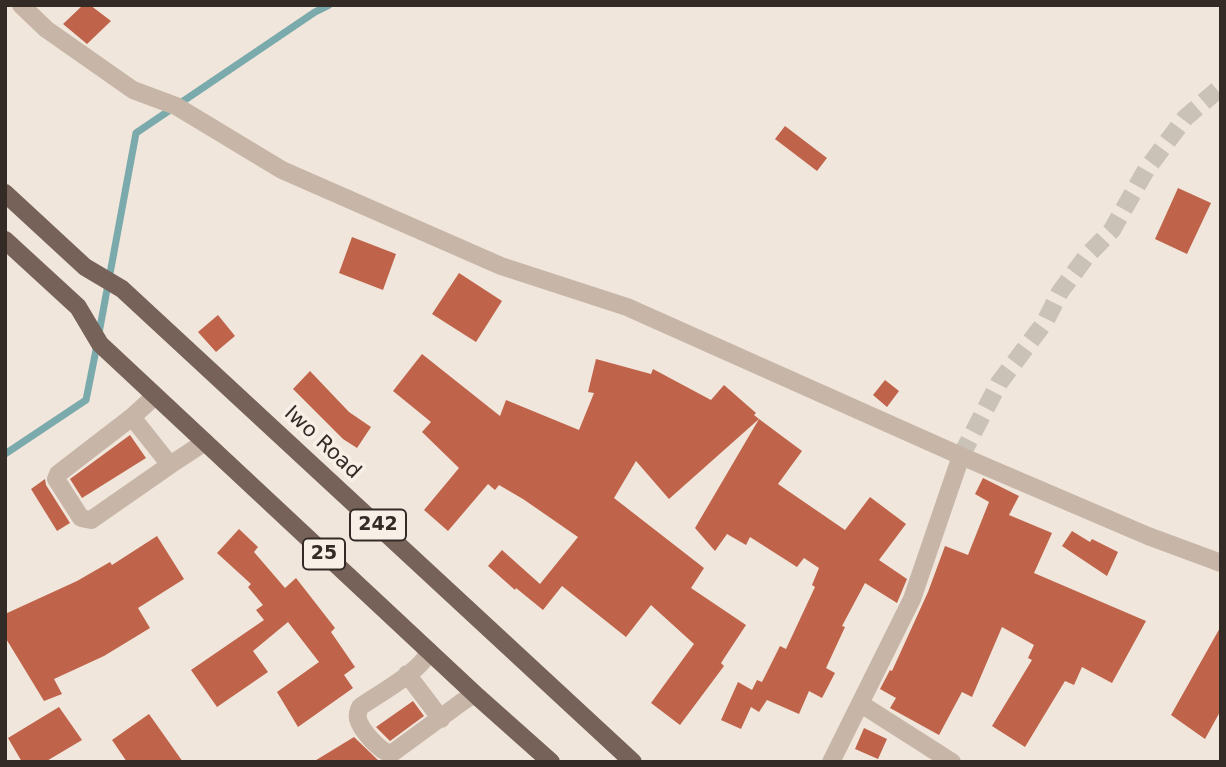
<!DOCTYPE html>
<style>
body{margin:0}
#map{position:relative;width:1226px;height:767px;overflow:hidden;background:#f0e6db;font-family:"DejaVu Sans",sans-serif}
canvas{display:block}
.frame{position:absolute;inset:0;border:7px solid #342b27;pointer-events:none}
</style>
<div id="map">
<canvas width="1226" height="767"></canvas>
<div class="frame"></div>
</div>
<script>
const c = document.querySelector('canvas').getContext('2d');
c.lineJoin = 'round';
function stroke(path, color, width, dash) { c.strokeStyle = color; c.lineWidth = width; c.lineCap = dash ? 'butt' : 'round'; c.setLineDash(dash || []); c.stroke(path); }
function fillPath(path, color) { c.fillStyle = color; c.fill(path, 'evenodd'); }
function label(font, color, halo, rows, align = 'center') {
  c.font = font + ' "DejaVu Sans",sans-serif'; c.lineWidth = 7; c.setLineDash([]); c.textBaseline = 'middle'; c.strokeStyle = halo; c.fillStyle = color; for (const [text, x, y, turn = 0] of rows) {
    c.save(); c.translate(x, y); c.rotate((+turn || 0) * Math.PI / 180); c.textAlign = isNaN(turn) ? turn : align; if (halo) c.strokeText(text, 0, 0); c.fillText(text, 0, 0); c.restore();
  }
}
const stream = new Path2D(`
 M 99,333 L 136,133 L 315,12 L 329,5
 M 5,454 L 86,400 L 97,345`);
const building = new Path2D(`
 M 83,5 L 90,5 L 111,21 L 87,44 L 63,24 Z
 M 785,126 L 827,158 L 817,171 L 775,139 Z
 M 1178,188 L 1211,203 L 1187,254 L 1155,239 Z
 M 352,237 L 396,254 L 383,290 L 339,273 Z
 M 459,273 L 502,301 L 476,342 L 432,314 Z
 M 218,315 L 235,336 L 216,352 L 198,332 Z
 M 422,354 L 500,416 L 506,400 L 579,430 L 594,393 L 588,392 L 596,359 L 651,374 L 653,369 L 711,400 L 724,385 L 756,413 L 754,415 L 759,419 L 669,499 L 636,461 L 614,498 L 704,568 L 691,588 L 746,625 L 721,663 L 724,666 L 680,725 L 651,703 L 694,644 L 651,605 L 626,637 L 562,586 L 543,610 L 516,588 L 515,590 L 488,566 L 502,550 L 540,584 L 578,537 L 523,499 L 499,485 L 495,490 L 488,484 L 448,531 L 424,510 L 459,468 L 422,432 L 431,422 L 393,391 Z
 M 310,371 L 349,412 L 371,427 L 357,448 L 343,439 L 293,389 Z
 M 885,380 L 899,391 L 887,407 L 873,395 Z
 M 759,419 L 802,451 L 778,484 L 845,530 L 870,497 L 906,524 L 879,560 L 907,579 L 897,603 L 865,583 L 842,626 L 845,627 L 826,668 L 835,673 L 822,698 L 809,691 L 799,714 L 767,700 L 759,712 L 751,707 L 741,729 L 721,720 L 738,682 L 752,690 L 757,680 L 762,682 L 780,646 L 786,649 L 815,587 L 812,585 L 819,568 L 804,558 L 797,567 L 750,537 L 746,545 L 727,534 L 715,551 L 695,528 Z
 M 130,435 L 146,458 L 82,498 L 70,479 Z
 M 983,478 L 1019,496 L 1009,515 L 1052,533 L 1034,573 L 1146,621 L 1112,683 L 1082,667 L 1074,685 L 1065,681 L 1025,747 L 992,726 L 1032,660 L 1028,658 L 1034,645 L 1002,627 L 972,697 L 962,692 L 939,735 L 890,708 L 896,698 L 880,689 L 890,670 L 892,671 L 928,592 L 945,546 L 968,555 L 989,502 L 975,494 Z
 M 45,479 L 46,485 L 70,523 L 57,531 L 31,489 Z
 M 239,529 L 258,547 L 254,552 L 285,588 L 296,578 L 335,628 L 331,632 L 355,667 L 344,675 L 353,688 L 298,727 L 277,692 L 319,662 L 288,622 L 253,651 L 268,672 L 217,707 L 191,670 L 264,620 L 256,610 L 263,605 L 248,587 L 251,584 L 217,553 Z
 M 1072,531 L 1090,542 L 1092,539 L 1118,552 L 1107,576 L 1062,546 Z
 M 157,536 L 184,579 L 138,608 L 150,628 L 104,656 L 54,679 L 62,694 L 44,701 L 5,637 L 5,614 L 77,581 L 110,562 L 112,565 Z
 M 1221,626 L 1221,710 L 1205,739 L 1171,715 Z
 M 413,701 L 424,716 L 390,741 L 376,727 Z
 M 59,707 L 82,740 L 45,762 L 22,762 L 8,738 Z
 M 149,714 L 183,762 L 127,762 L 112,740 Z
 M 864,728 L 887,739 L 878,759 L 855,749 Z
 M 354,737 L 380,762 L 313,762 Z`);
const minorTunnel = new Path2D(`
 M 961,456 L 999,383 L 1045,322 L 1060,292 L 1086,257 L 1112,230 L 1146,170 L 1185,118 L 1221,87`);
const minor = new Path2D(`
 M 21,5 L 46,29 L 133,90 L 176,106 L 282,170 L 501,266 L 627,307 L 961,456
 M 155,396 L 132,417 L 170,465 L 205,442
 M 132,417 L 58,474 L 56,479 L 81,518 L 91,520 L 170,465
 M 429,651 C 423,670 377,695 360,707 C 358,712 357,713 358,719 C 361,730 379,751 391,754 L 462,702 L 471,696 L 478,697
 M 407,674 L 441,719
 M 861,704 L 952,762
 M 831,762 L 912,599 L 961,456 L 1148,536 L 1221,563`);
const major = new Path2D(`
 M 5,193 L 85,267 L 122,289 L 633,762
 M 5,240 L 78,307 L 100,344 L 478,697 L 551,762`);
const shields = [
 [378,525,56],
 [324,554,42]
];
const shieldNames = [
 ["242",378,525],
 ["25",324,554]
];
const streetNames = [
 ["Iwo Road",322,443,43]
];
stroke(stream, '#7baaac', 7);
fillPath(building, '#bf644a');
stroke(minorTunnel, '#cac1b7', 18, [18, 9]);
stroke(minor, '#c7b6a7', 18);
stroke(major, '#766259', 18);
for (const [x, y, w] of shields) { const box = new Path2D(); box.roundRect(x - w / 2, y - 15.5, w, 31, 5); c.fillStyle = '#f8f0e7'; c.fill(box); stroke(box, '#342b27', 2); }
label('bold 19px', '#342b27', null, shieldNames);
label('21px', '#342b27', '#f8f0e7', streetNames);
</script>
